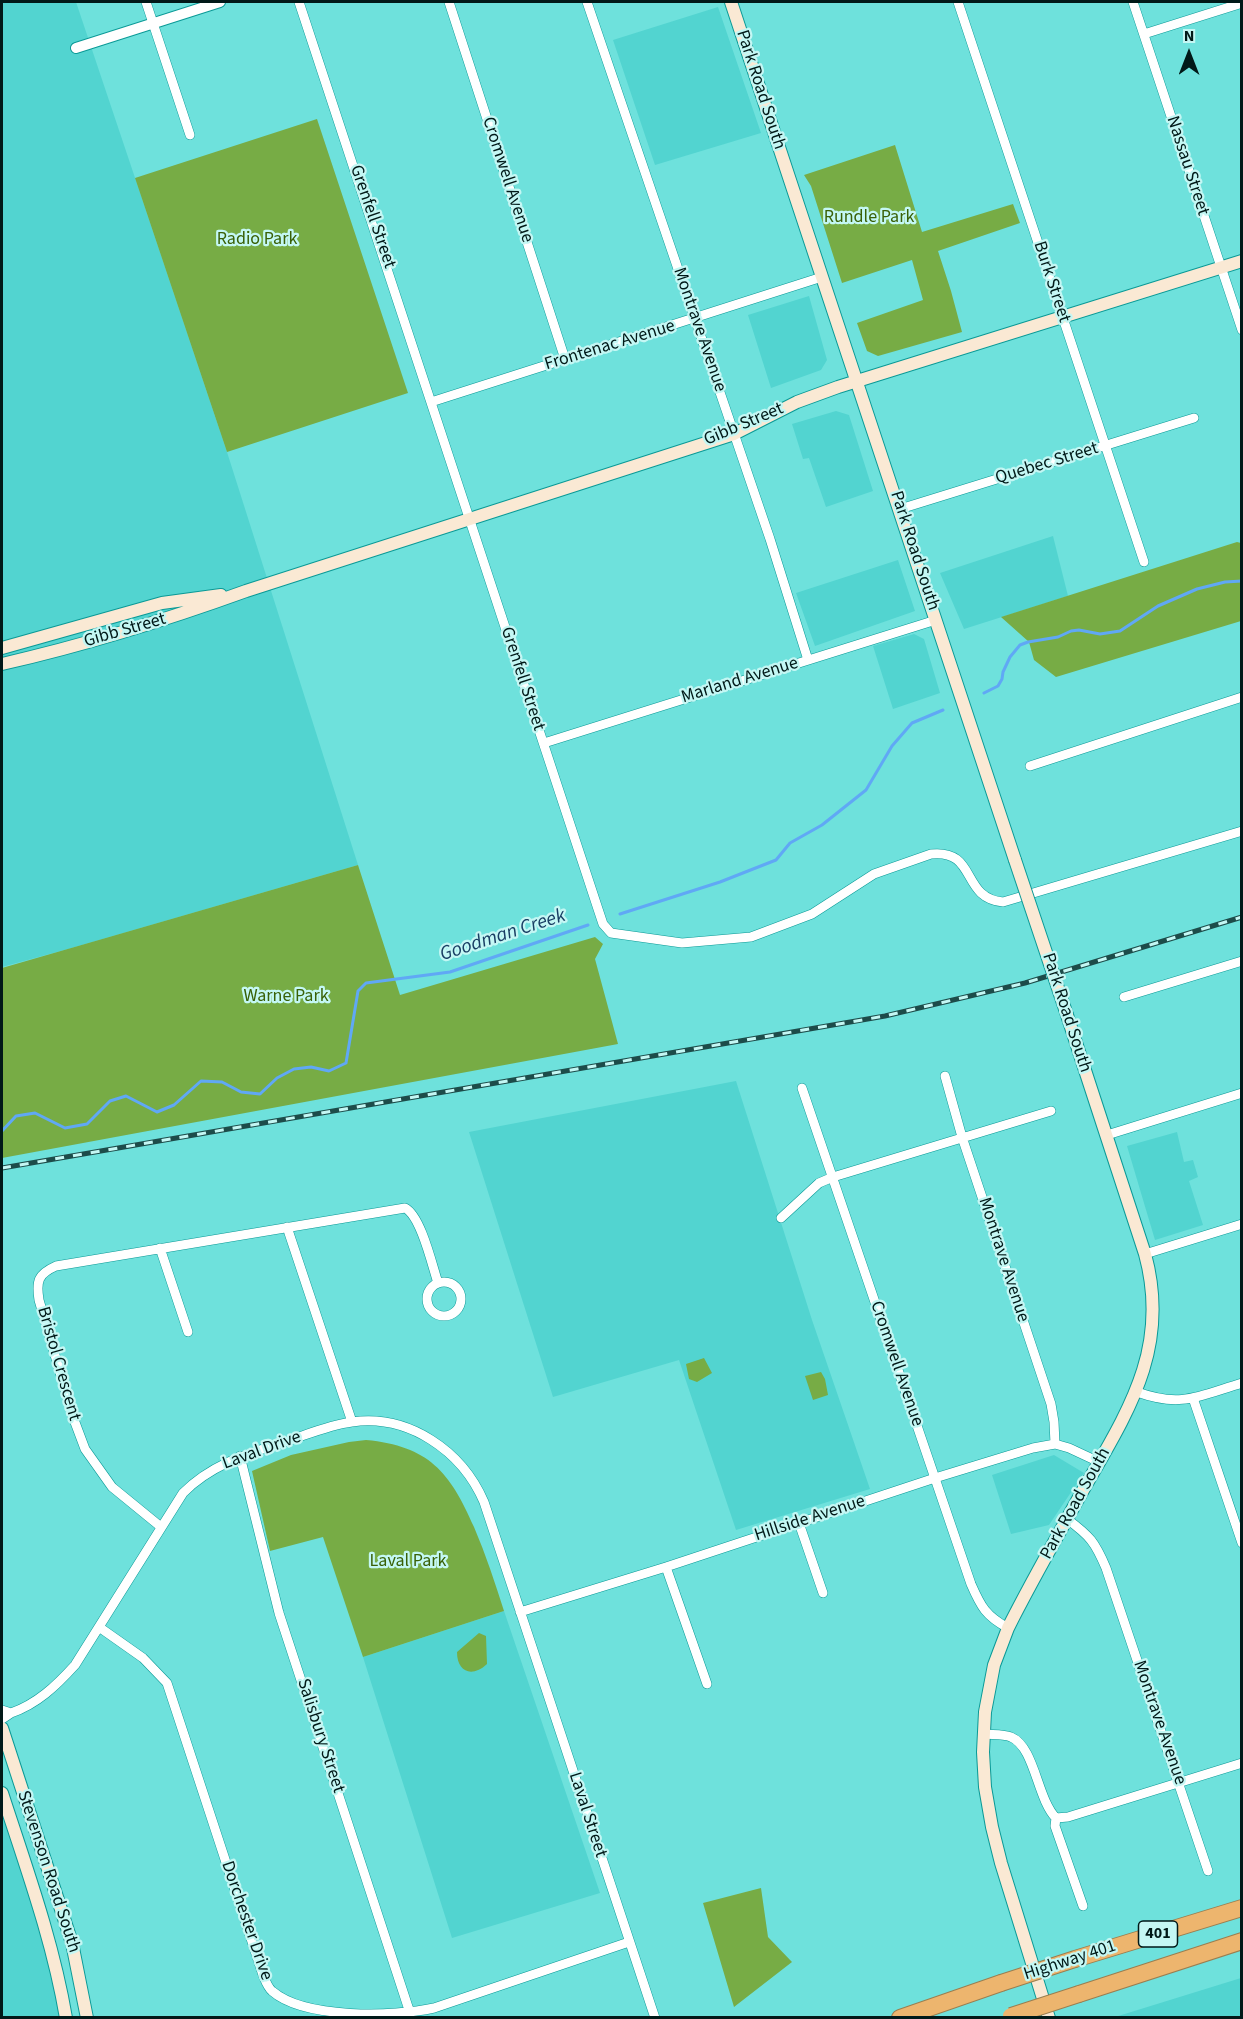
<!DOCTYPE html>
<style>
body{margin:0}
#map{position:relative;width:1243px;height:2019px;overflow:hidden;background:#6ee1dc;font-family:"Source Sans 3",sans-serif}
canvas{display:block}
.frame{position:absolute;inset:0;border:3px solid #011918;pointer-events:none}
.north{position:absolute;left:1159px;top:24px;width:60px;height:60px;-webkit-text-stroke:4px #c4f7f4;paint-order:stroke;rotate:0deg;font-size:16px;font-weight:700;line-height:24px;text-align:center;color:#011918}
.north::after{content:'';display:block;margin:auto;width:21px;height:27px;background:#011918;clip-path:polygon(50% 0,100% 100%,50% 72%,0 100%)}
</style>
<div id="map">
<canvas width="1243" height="2019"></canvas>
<div class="frame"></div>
<div class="north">N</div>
</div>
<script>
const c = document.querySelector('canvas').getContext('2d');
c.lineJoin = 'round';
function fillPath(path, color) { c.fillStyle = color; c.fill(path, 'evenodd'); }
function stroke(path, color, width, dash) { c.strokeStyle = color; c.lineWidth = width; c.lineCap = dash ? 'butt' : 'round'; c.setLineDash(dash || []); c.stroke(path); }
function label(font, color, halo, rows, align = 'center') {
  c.font = font + ' "Source Sans 3",sans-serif'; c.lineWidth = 4.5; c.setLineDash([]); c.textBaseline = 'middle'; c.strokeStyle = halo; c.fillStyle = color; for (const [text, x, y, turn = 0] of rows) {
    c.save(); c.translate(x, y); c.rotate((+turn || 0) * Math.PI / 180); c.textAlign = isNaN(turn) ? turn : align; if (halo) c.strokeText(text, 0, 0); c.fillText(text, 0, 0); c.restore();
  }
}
const built = new Path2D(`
 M 2,2 L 76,2 L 227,452 L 358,865 L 68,949 L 2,967 Z
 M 718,7 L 761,133 L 655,165 L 613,40 Z
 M 809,296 L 827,360 L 821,370 L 771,388 L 748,315 Z
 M 836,411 L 849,415 L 873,491 L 826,507 L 809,458 L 803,459 L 792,424 Z
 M 1053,536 L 1068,596 L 964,629 L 940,573 Z
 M 898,560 L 915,611 L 815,646 L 796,593 Z
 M 914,634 L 924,639 L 940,693 L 893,709 L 873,646 Z
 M 736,1081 L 812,1320 L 870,1489 L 736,1530 L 679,1360 L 553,1397 L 469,1132 Z
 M 1177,1132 L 1184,1162 L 1193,1160 L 1198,1177 L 1189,1181 L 1203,1225 L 1155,1240 L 1127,1146 Z
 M 1054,1455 L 1084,1473 L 1049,1525 L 1011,1534 L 992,1475 Z
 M 504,1611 L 600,1893 L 452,1938 L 363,1657 Z
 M 2,1809 L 49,1958 L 63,2017 L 2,2017 Z
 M 1241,1978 L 1241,2017 L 1115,2017 Z`);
const green = new Path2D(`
 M 317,119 L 408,393 L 227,452 L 135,178 Z
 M 895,145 L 922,232 L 1013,204 L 1020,223 L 938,251 L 951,291 L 962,332 L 878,356 L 867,351 L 857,323 L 923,300 L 912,260 L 842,283 L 811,186 L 804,175 Z
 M 1237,542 L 1241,543 L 1241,621 L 1056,677 L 1034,660 L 1029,642 L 1001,617 Z
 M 358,865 L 400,995 L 595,937 L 603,944 L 595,959 L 618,1044 L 2,1158 L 2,968 Z
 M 704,1358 L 712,1373 L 697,1382 L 689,1379 L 686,1364 Z
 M 821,1372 L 825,1379 L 828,1395 L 813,1400 L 805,1376 Z
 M 366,1440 C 429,1446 450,1472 474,1527 C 486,1555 495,1583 504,1611 L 363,1657 L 323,1537 L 270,1551 L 252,1471 L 291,1455 L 349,1442 Z
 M 479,1633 L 486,1636 L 487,1664 C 472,1678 457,1672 457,1652 Z
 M 761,1888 L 768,1937 L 792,1962 L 734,2007 L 703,1903 Z`);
const stream = new Path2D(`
 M 984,693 L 998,686 L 1002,679 L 1003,672 L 1010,657 L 1020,645 L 1028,642 L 1058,637 L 1071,631 L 1079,630 L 1100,634 L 1120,631 L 1158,606 L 1197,589 L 1225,582 L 1242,581
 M 620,914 L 720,882 L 776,860 L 790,843 L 822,825 L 866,790 L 892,746 L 912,723 L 943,710
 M 2,1131 L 16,1116 L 35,1113 L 65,1128 L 87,1124 L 110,1101 L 126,1096 L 157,1112 L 174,1105 L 201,1081 L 222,1082 L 241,1092 L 260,1094 L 277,1078 L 294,1069 L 311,1067 L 329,1071 L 346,1063 L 358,991 L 366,983 L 450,972 L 588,925`);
const minor = new Path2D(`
 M 146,2 L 190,135
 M 299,2 C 401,303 499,606 598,909 L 603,924 L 611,933 L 682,943 L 751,937 L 812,914 L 874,874 L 931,854 C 978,849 960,898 1003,902 L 1242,831
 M 449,2 L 565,359
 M 587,2 L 770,539 L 808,660
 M 958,2 L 1144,562
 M 1133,2 L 1242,330
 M 1144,34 L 1242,3
 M 431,402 L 822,277
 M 900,509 L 1194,418
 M 544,743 L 936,620
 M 1030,766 L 1242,697
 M 1124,997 L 1242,961
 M 945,1076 L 962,1137 L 1051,1404 L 1054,1422 L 1055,1444
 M 802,1088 L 971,1584 C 981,1607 986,1616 1008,1628
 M 1107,1135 L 1242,1093
 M 781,1218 L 819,1183 L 833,1177 L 1051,1111
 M 287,1227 L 352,1422
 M 160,1248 L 188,1332
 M 1145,1254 L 1242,1224
 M427 1299a17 17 0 1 1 34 0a17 17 0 1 1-34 0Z
 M 1137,1392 C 1181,1408 1199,1396 1242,1383
 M 1193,1398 L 1242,1543
 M 240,1456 L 279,1613 L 410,2013
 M 1067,1519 C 1090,1536 1095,1542 1106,1568 L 1208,1871
 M 799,1523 L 823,1593
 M 161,1527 L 112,1487 L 85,1449 L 73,1417 L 39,1300 C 36,1281 38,1274 56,1266 L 405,1208 C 421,1216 432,1265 438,1283
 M 666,1567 L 707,1684
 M 520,1612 L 666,1567 L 935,1478 L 1033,1448 L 1055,1444 L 1069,1448 L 1099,1462
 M 99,1627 L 143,1658 L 167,1683 L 263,1975 C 265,1980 268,1988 272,1991 C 304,2019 394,2017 434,2008 L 629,1942
 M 2,1710 L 11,1713 L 2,1719
 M 11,1713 C 37,1704 56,1686 75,1665 L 183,1493 C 211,1465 244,1455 281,1443 C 304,1436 328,1425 352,1422 C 409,1414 462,1451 484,1502 L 655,2018
 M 983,1734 C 992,1735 1003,1734 1011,1737 C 1035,1747 1037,1799 1056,1818 L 1055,1826 L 1083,1906
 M 1056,1818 L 1068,1817 L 1242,1763`);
const tertiary = new Path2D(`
 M 76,48 L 220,2`);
const secondary = new Path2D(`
 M 731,2 L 1015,860
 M 2,648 L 162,603 L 221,595
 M 2,664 C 85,645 166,620 246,591 L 734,434 L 797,402 L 838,387 L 1242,261
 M 2,1728 L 72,1943 L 87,2018
 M 2,1793 C 26,1867 53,1941 66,2018
 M 1049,2018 L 1001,1863 L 992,1827 L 985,1787 L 983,1752 L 985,1712 L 994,1665 L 1008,1628 C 1031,1582 1057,1537 1082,1492 C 1127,1413 1171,1349 1145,1254 L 1067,1015`);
const motorway = new Path2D(`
 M 1075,1959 L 1242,1908
 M 1079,1994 L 1242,1941
 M 900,2018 L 1001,1983`);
const rail = new Path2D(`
 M 2,1168 L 885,1016 L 1025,983 L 1242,917`);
const secondaryBridge = new Path2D(`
 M 1015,860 L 1067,1015`);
const motorwayBridge = new Path2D(`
 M 1001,1983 L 1075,1959
 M 1011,2016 L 1079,1994`);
const shields = [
 [1158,1934,39]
];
const shieldNames = [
 ["401",1158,1934]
];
const streetNames = [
 ["Park Road South",760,90,72],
 ["Nassau Street",1187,166,72],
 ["Cromwell Avenue",507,180,72],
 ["Grenfell Street",372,217,71],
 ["Burk Street",1051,282,72],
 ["Montrave Avenue",699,330,71],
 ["Frontenac Avenue",610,346,-17],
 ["Gibb Street",744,425,-23],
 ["Quebec Street",1047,464,-17],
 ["Park Road South",914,551,72],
 ["Gibb Street",125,631,-16],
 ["Grenfell Street",522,679,72],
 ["Marland Avenue",740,681,-17],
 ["Park Road South",1066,1013,72],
 ["Montrave Avenue",1003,1260,72],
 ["Bristol Crescent",58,1364,74],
 ["Cromwell Avenue",896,1364,71],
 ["Laval Drive",262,1451,-20],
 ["Park Road South",1076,1504,-61],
 ["Hillside Avenue",810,1519,-18],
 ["Montrave Avenue",1159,1723,71],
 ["Salisbury Street",320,1736,72],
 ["Laval Street",587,1815,72],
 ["Stevenson Road South",48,1872,72],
 ["Dorchester Drive",246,1921,71],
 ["Highway 401",1070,1961,-18]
];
const parkNames = [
 ["Rundle Park",869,218],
 ["Radio Park",257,240],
 ["Warne Park",286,997],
 ["Laval Park",408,1562]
];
const waterNames = [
 ["Goodman Creek",503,936,-18]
];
fillPath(built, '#52d4d0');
fillPath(green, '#77ac45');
stroke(stream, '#60a8f5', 3);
stroke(minor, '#0a9996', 10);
stroke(tertiary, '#0a9996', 12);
stroke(secondary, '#0a9996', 14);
stroke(motorway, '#9a7e50', 18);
stroke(minor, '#fff', 9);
stroke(tertiary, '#fff', 10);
stroke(secondary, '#fae9d4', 12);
stroke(motorway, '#edb56e', 16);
stroke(rail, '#1d4c4a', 5);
stroke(rail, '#c4f7f4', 3, [9]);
stroke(secondaryBridge, '#0a9996', 14, []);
stroke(motorwayBridge, '#9a7e50', 18, []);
stroke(secondaryBridge, '#fae9d4', 12);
stroke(motorwayBridge, '#edb56e', 16);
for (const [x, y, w] of shields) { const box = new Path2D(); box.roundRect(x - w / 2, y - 13, w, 26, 4.5); c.fillStyle = '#c4f7f4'; c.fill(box); stroke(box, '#011918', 1.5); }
label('bold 16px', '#011918', null, shieldNames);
label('18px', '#011918', '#c4f7f4', streetNames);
label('18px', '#396006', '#c4f7f4', parkNames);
label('italic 20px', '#183d63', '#c4f7f4', waterNames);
</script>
